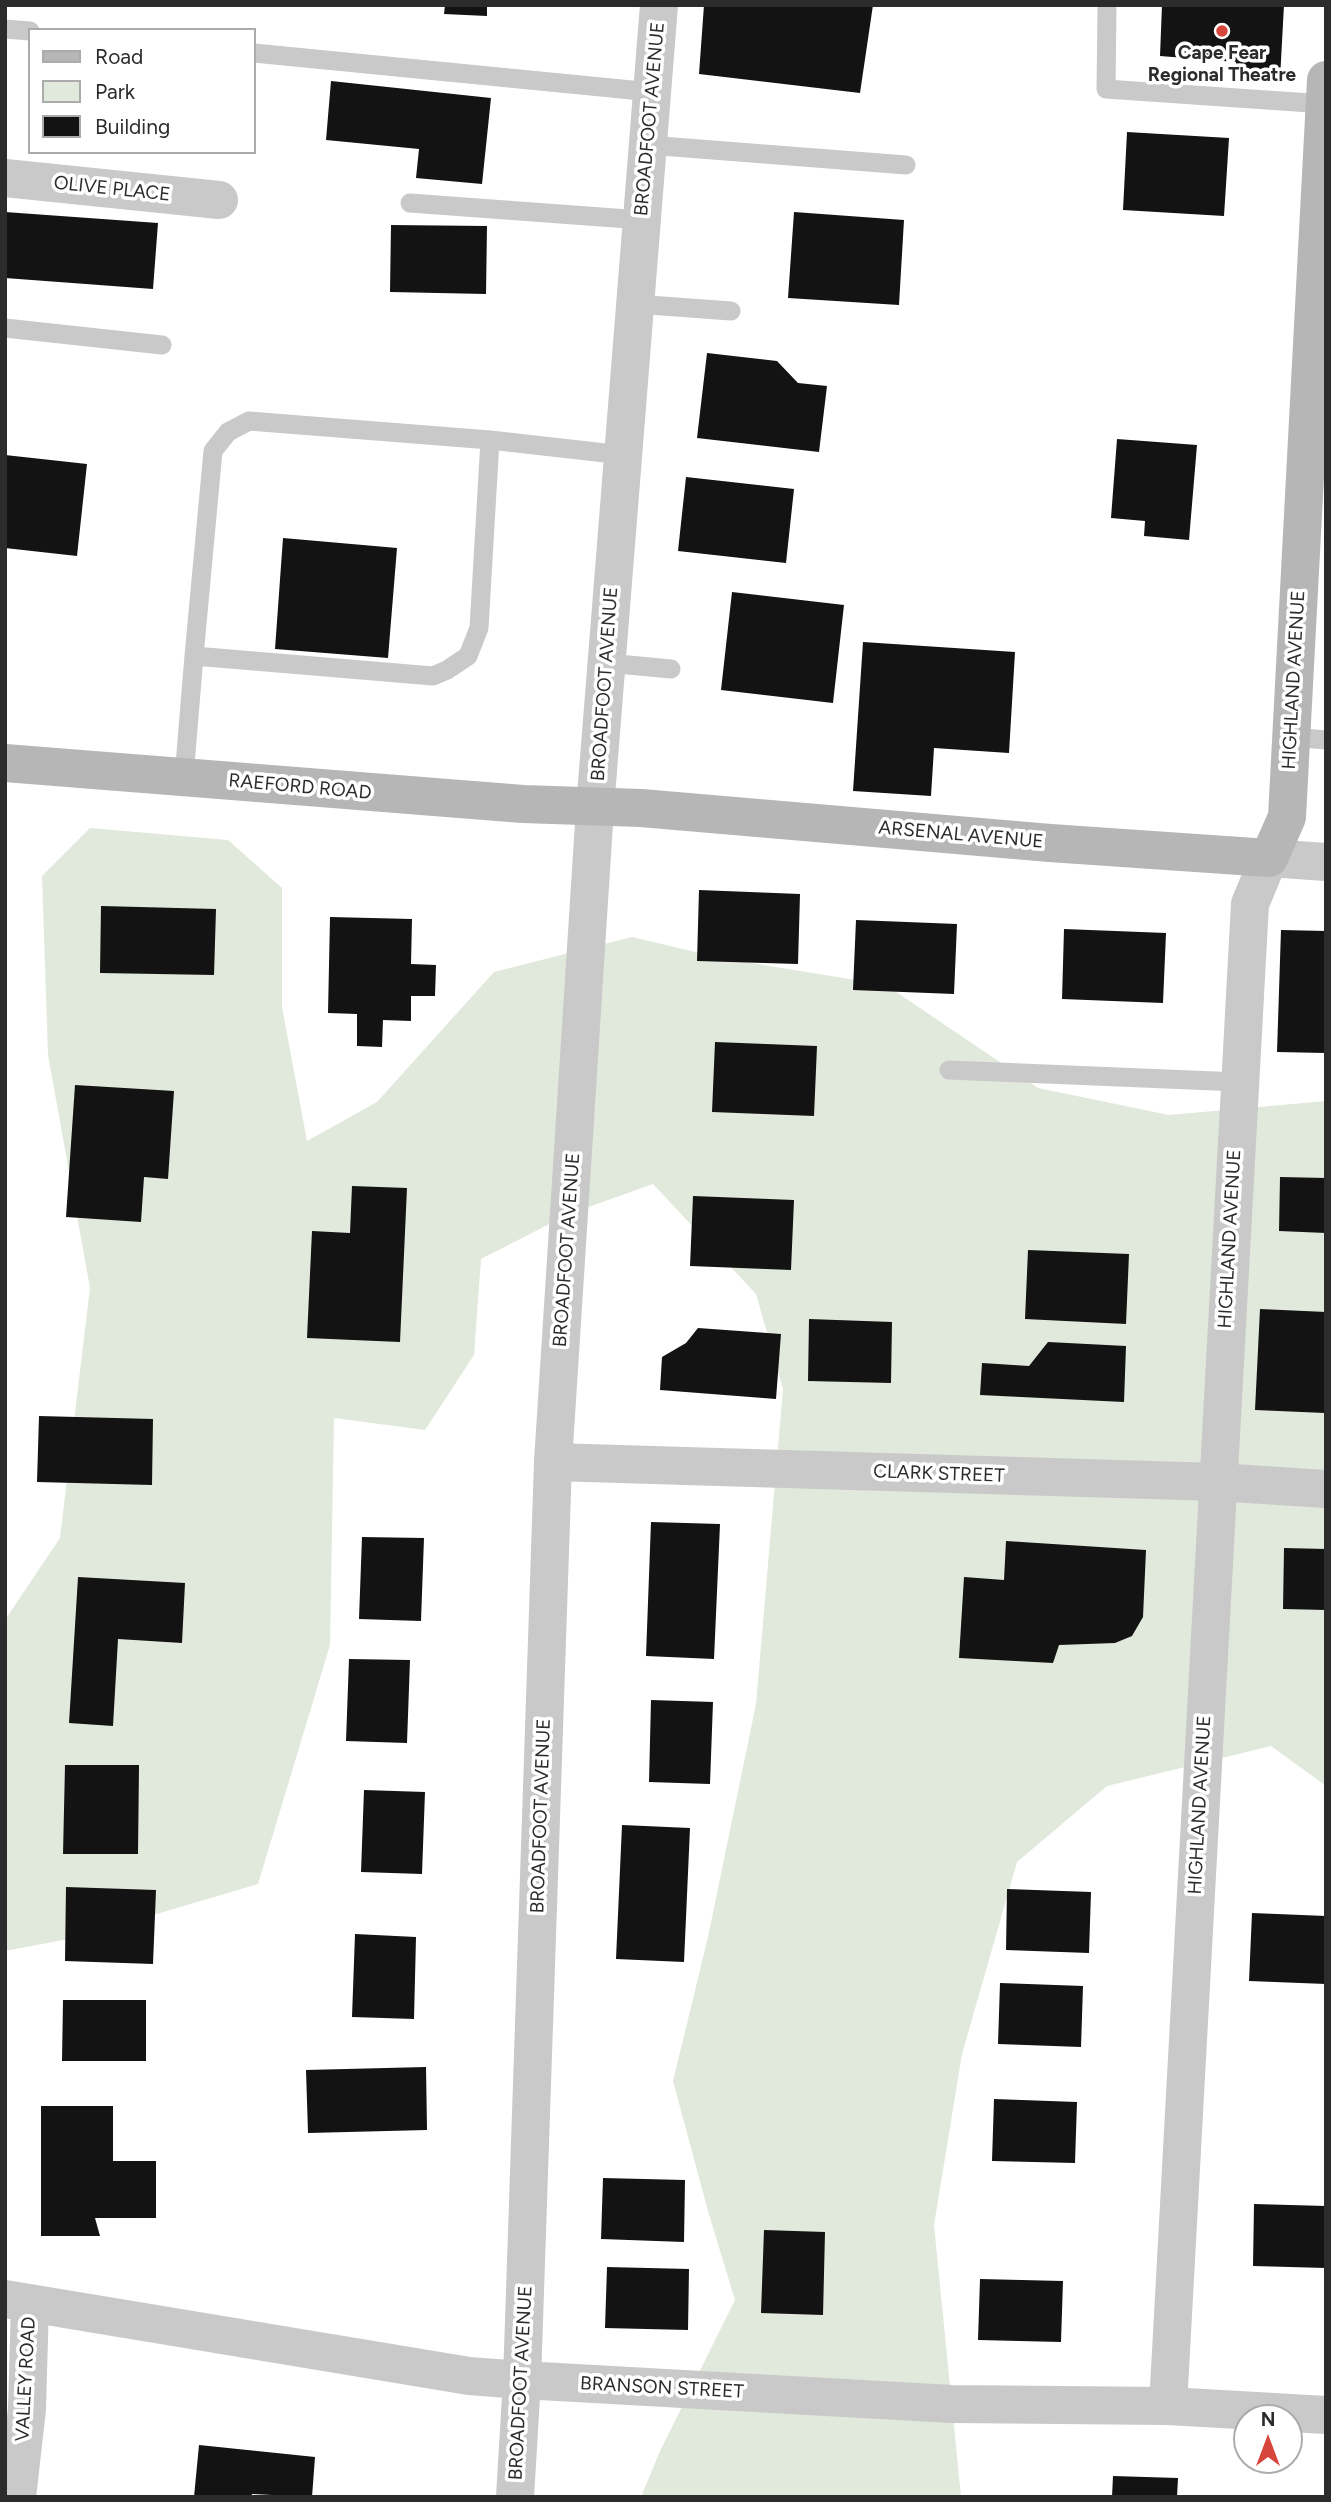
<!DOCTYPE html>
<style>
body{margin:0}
#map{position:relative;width:1331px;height:2502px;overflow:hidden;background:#fff;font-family:Figtree,sans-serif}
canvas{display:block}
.frame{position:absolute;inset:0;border:7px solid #2c2c2c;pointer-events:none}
.legend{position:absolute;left:28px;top:28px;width:228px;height:126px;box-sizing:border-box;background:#fff;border:2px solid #ababab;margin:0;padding:9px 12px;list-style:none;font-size:21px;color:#2c2c2c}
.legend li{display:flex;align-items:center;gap:14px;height:35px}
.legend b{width:35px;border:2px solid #ababab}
.north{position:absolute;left:1233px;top:2404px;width:70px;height:70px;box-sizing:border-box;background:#fff;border:2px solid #ababab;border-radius:50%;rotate:0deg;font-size:19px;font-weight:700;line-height:28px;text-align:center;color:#2c2c2c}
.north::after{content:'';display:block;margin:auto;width:24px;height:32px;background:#d6463b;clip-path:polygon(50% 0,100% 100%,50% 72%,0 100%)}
</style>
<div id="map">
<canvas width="1331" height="2502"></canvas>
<div class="frame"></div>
<ul class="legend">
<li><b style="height:9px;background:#b6b6b6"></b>Road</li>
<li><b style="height:19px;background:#e0e9db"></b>Park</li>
<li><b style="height:19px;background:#131313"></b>Building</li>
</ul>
<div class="north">N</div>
</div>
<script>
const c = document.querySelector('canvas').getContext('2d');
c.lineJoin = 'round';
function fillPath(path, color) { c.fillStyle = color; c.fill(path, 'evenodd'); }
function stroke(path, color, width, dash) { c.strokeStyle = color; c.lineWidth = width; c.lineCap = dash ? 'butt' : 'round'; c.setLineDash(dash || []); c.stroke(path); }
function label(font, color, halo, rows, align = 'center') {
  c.font = font + ' Figtree,sans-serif'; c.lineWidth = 7; c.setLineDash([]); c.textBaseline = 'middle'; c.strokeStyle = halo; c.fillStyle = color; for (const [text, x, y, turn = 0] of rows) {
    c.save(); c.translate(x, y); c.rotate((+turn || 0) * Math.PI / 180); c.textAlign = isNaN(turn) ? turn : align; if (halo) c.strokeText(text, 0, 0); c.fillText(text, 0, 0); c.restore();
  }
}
const green = new Path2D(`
 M 90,828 L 228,840 L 282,888 L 282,1007 L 307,1141 L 377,1102 L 494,972 L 632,937 L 721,958 L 886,985 L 1038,1088 L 1169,1115 L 1326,1101 L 1326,1786 L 1271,1746 L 1107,1786 L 1017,1862 L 962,2054 L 934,2225 L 961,2497 L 641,2497 L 660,2451 L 735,2300 L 708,2211 L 673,2081 L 708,1937 L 756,1704 L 783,1389 L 756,1294 L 653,1184 L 569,1214 L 481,1259 L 474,1355 L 425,1430 L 334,1418 L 330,1645 L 258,1884 L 79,1937 L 5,1951 L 5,1620 L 60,1538 L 90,1288 L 48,1055 L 42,876 Z`);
const building = new Path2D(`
 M 445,5 L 487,5 L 487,16 L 444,14 Z
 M 704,5 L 873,5 L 860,93 L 699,74 Z
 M 1162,5 L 1284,5 L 1280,79 L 1236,77 L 1236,62 L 1160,56 Z
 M 331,81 L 491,98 L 482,184 L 416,178 L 419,149 L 326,140 Z
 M 1127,132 L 1229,138 L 1224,216 L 1123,210 Z
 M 5,212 L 158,223 L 153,289 L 5,278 Z
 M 794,212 L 904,220 L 899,305 L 788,298 Z
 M 391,225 L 487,226 L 486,294 L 390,292 Z
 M 707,353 L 777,361 L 798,383 L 827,386 L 819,452 L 697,438 Z
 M 1117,439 L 1197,445 L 1189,540 L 1144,536 L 1145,521 L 1111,518 Z
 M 5,455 L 87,464 L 77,556 L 5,548 Z
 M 686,477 L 794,489 L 786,563 L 678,551 Z
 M 283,538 L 397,548 L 388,658 L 275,649 Z
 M 732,592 L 844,605 L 833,703 L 721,690 Z
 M 863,642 L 1015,652 L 1009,753 L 934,748 L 931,796 L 853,791 Z
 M 699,890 L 800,894 L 798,964 L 697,961 Z
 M 101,906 L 216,909 L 214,975 L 100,973 Z
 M 330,917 L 412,919 L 411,964 L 436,965 L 435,996 L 411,996 L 411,1021 L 383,1020 L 382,1047 L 357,1046 L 357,1014 L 328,1013 Z
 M 856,920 L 957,924 L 954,994 L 853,990 Z
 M 1064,929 L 1166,933 L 1163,1003 L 1062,999 Z
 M 1281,930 L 1326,931 L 1326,1053 L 1277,1052 Z
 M 715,1042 L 817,1046 L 814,1116 L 712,1112 Z
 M 75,1085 L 174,1091 L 168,1179 L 144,1177 L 141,1222 L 66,1217 Z
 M 1280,1177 L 1326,1178 L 1326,1233 L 1279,1231 Z
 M 352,1186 L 407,1188 L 400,1342 L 307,1338 L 312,1231 L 350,1233 Z
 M 693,1196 L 794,1200 L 791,1270 L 690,1266 Z
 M 1028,1250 L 1129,1254 L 1126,1324 L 1025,1319 Z
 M 1260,1309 L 1326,1312 L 1325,1413 L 1255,1410 Z
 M 809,1319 L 892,1322 L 891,1383 L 808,1381 Z
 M 698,1328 L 781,1334 L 776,1399 L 660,1390 L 662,1357 L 686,1343 Z
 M 1048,1342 L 1126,1346 L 1124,1402 L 980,1395 L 982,1363 L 1029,1366 Z
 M 39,1416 L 153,1419 L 152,1485 L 37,1482 Z
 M 651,1522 L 720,1524 L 714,1659 L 646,1656 Z
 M 362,1537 L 424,1538 L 421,1621 L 359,1619 Z
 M 1006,1541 L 1146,1550 L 1143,1617 L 1132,1636 L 1115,1643 L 1059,1645 L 1053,1663 L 959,1658 L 964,1577 L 1004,1580 Z
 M 1284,1548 L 1326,1549 L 1326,1610 L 1283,1609 Z
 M 78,1577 L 185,1583 L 182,1643 L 118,1639 L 113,1726 L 69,1723 Z
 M 349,1659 L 410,1660 L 407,1743 L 346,1741 Z
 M 651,1700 L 713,1702 L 710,1784 L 649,1782 Z
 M 65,1765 L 139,1765 L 138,1854 L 63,1854 Z
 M 364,1790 L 425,1792 L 422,1874 L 361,1872 Z
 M 622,1825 L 690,1828 L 684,1962 L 616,1959 Z
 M 66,1887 L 156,1890 L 153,1964 L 65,1961 Z
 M 1007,1889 L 1091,1892 L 1089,1953 L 1006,1950 Z
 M 1252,1913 L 1326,1916 L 1326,1984 L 1249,1981 Z
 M 355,1934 L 416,1937 L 414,2019 L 352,2017 Z
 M 1000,1983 L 1083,1986 L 1081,2047 L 998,2044 Z
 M 63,2000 L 146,2000 L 146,2061 L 62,2061 Z
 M 426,2067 L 427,2130 L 308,2133 L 306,2070 Z
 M 994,2099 L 1077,2102 L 1075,2163 L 992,2161 Z
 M 41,2106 L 113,2106 L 113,2161 L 156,2161 L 156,2218 L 95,2218 L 100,2236 L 41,2236 Z
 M 603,2178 L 685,2180 L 684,2242 L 601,2239 Z
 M 1254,2204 L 1326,2206 L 1326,2268 L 1253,2266 Z
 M 764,2230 L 825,2232 L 823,2315 L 761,2313 Z
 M 607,2267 L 689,2269 L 688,2330 L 605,2328 Z
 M 980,2279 L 1063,2281 L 1061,2342 L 978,2340 Z
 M 199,2445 L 315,2457 L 312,2497 L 252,2494 L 251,2497 L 194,2497 Z
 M 1113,2476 L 1178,2478 L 1177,2497 L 1112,2497 Z`);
const service = new Path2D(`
 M 1107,8 L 1106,89 L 1325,104
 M 5,29 L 30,31
 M 254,53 L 652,92
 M 648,145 L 906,165
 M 410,203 L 642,220
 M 635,304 L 731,311
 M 5,328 L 162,345
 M 490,440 L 479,628 L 468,656 L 447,670 L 433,676 L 194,656 L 213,451 L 228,432 L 249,421 L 490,440 L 623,455
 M 607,663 L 671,669
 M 1291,737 L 1326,740
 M 184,777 L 194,656
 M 949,1070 L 1239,1082`);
const minor = new Path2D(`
 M 5,178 L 219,200
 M 553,1462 L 1217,1482 L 1326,1489
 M 5,2299 L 469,2376 L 522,2380 L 515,2497
 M 1168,2406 L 1250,904 L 1269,858 L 1326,862
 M 17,2497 L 27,2409 L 30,2303`);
const tertiary = new Path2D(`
 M 659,5 L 595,808 L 553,1462 L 522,2380 L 952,2404 L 1168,2406 L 1326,2415`);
const secondary = new Path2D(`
 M 5,763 L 523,804 L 641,808 L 1050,843 L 1269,858 L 1287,817 L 1326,80`);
const markers = [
 [1222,31,7,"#d6463b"]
];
const poiNames = [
 ["Cape Fear",1222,53],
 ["Regional Theatre",1222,75]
];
const streetNames = [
 ["BROADFOOT AVENUE",650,119,-85],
 ["OLIVE PLACE",112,189,6],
 ["HIGHLAND AVENUE",1294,680,-87],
 ["BROADFOOT AVENUE",605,684,-86],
 ["RAEFORD ROAD",300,787,5],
 ["ARSENAL AVENUE",961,835,5],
 ["HIGHLAND AVENUE",1230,1239,-87],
 ["BROADFOOT AVENUE",567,1250,-86],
 ["CLARK STREET",939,1474,2],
 ["HIGHLAND AVENUE",1200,1805,-87],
 ["BROADFOOT AVENUE",541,1816,-88],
 ["VALLEY ROAD",26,2379,-87],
 ["BROADFOOT AVENUE",521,2383,-87],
 ["BRANSON STREET",662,2388,3]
];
fillPath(green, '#e0e9db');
fillPath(building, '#131313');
stroke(service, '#c9c9c9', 19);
stroke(minor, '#c9c9c9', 38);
stroke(tertiary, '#c9c9c9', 38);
stroke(secondary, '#b6b6b6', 38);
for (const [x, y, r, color] of markers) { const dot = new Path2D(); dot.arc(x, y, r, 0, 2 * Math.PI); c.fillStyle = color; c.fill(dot); stroke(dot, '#fff', 2.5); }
label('bold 19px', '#2c2c2c', '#fff', poiNames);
label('19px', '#2c2c2c', '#fff', streetNames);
</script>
